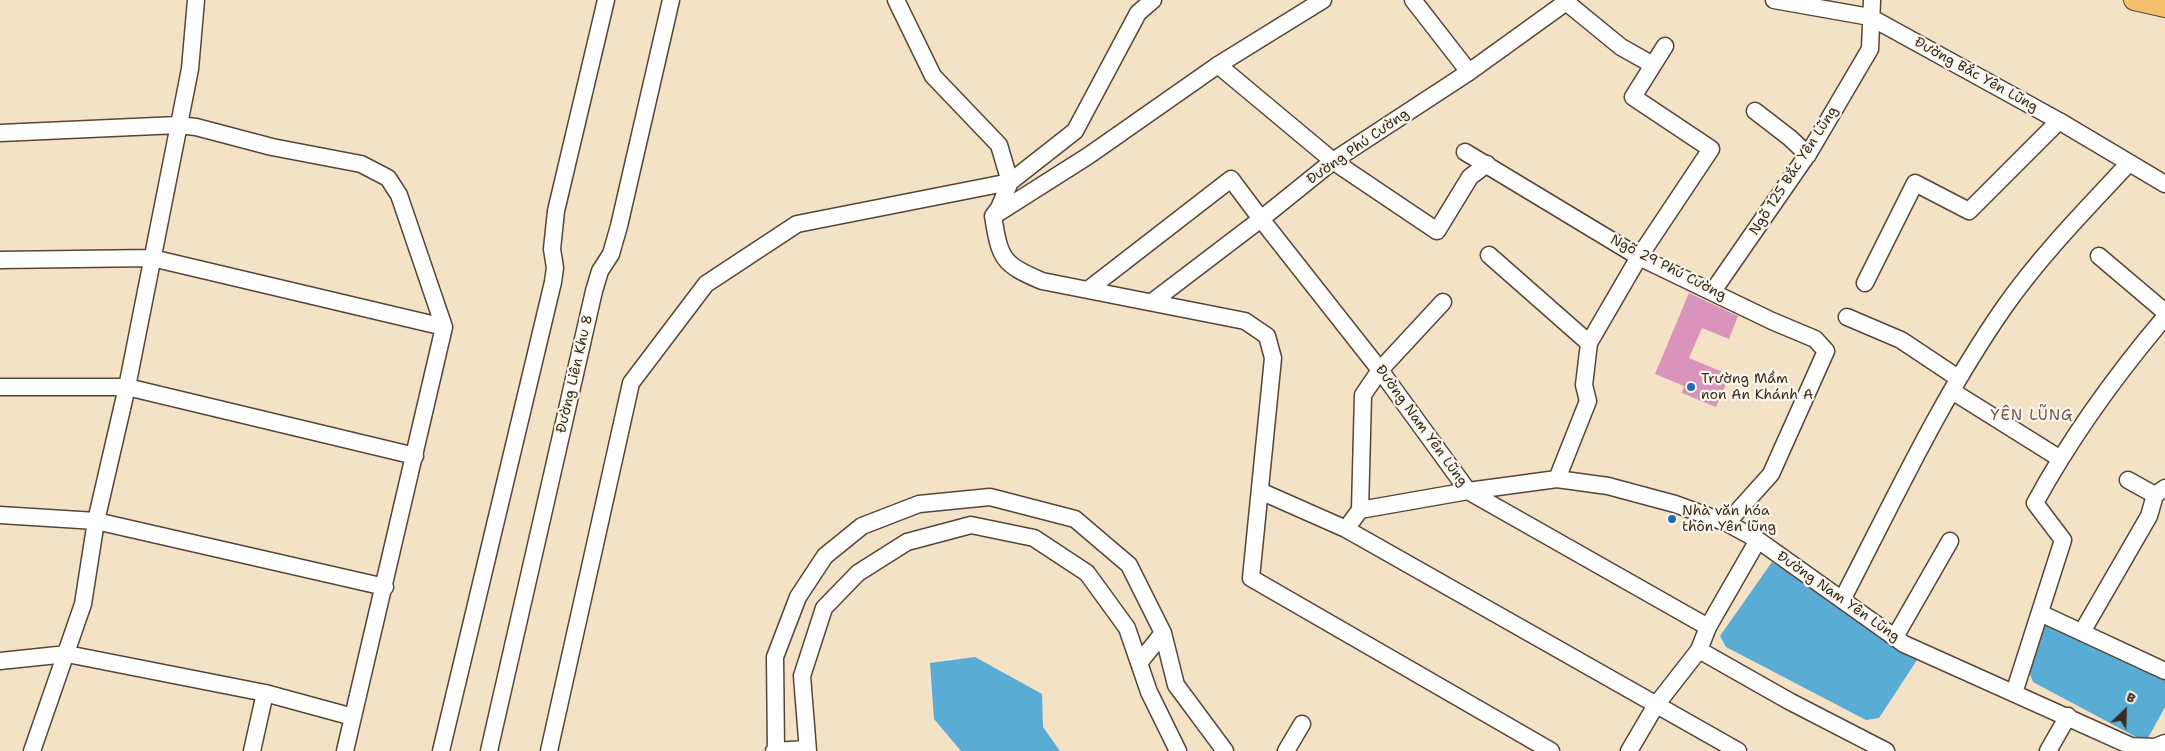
<!DOCTYPE html>
<meta charset="utf-8">
<style>
body{margin:0}
#map{position:relative;width:2165px;height:751px;overflow:hidden;background:#f3e2c6;font-family:"Shantell Sans",sans-serif}
canvas{display:block}
.north{position:absolute;left:2100px;top:686px;width:50px;height:50px;-webkit-text-stroke:4px #fbf7ec;paint-order:stroke;rotate:24deg;font-size:14px;font-weight:700;line-height:20px;text-align:center;color:#3b2a1e}
.north::after{content:'';display:block;margin:auto;width:18px;height:22px;background:#3b2a1e;clip-path:polygon(50% 0,100% 100%,50% 72%,0 100%)}
</style>
<div id="map">
<canvas width="2165" height="751"></canvas>
<div class="north">B</div>
</div>
<script>
const c = document.querySelector('canvas').getContext('2d');
c.lineJoin = 'round';
function fillPath(path, color) { c.fillStyle = color; c.fill(path, 'evenodd'); }
function stroke(path, color, width, dash) { c.strokeStyle = color; c.lineWidth = width; c.lineCap = dash ? 'butt' : 'round'; c.setLineDash(dash || []); c.stroke(path); }
function label(font, color, halo, rows, align = 'center') {
  c.font = font + ' "Shantell Sans",sans-serif'; c.lineWidth = 4.5; c.setLineDash([]); c.textBaseline = 'middle'; c.strokeStyle = halo; c.fillStyle = color; for (const [text, x, y, turn = 0] of rows) {
    c.save(); c.translate(x, y); c.rotate((+turn || 0) * Math.PI / 180); c.textAlign = isNaN(turn) ? turn : align; if (halo) c.strokeText(text, 0, 0); c.fillText(text, 0, 0); c.restore();
  }
}
const water = new Path2D(`
 M 1772,562 L 1919,657 L 1879,718 L 1866,720 L 1726,647 L 1720,636 Z
 M 2046,624 L 2165,678 L 2165,707 L 2148,738 L 2140,739 L 2033,682 L 2027,666 Z
 M 975,657 L 1042,694 L 1043,727 L 1060,751 L 961,751 L 934,719 L 930,663 Z`);
const building = new Path2D(`
 M 1689,293 L 1738,316 L 1729,339 L 1702,328 L 1689,358 L 1730,375 L 1716,407 L 1682,393 L 1684,386 L 1655,374 Z`);
const minor = new Path2D(`
 M 896,0 L 933,76 L 999,145 L 1010,182 L 999,208 L 993,216 C 1000,259 1002,264 1042,281 L 1245,321 L 1267,336 L 1273,358 L 1251,578 L 1551,751
 M 1413,0 L 1469,72
 M 1774,0 L 1870,17 L 2059,121 L 2165,184
 M 1566,2 L 1621,47 L 1653,65
 M 1218,65 L 1333,161 L 1437,231 L 1470,177 L 1487,164
 M 1755,111 L 1790,138 L 1808,155
 M 0,133 L 178,125 L 196,127 L 272,147 L 361,164 L 388,178 L 399,195 L 444,327 L 345,751
 M 1465,152 L 1639,257 L 1772,321 L 1815,339 L 1826,351 L 1771,474 L 1727,523
 M 995,215 L 1088,156 L 1218,65 L 1323,0
 M 1489,255 L 1589,343
 M 2099,256 L 2165,312
 M 0,260 L 152,258 L 444,327
 M 1865,283 L 1915,183 L 1969,211 L 2059,121
 M 1089,289 L 1231,179 L 1261,219 L 1380,370 L 1468,491 L 1557,479 L 1608,486 L 1675,504 L 1727,523 L 1758,540 L 1904,644 L 2131,746 L 2155,747 L 2165,743
 M 1713,291 L 1810,151 L 1870,49 L 1872,0
 M 1152,302 L 1261,219 L 1333,161 L 1469,72 L 1569,0
 M 1443,302 L 1380,370 L 1363,395 L 1360,510 L 1468,491 L 1708,627
 M 1847,317 L 1901,340 L 1958,378
 M 0,387 L 127,387 L 415,456
 M 1952,391 L 2059,458
 M 1557,479 L 1588,401 L 1584,385 L 1589,343 L 1639,257 L 1711,149 L 1633,97 L 1665,46
 M 2128,480 L 2155,495
 M 1260,491 L 1346,529
 M 1360,510 L 1346,529 L 1738,751
 M 0,515 L 96,521 L 385,587
 M 1842,600 C 1893,502 1940,400 2003,309 C 2039,257 2086,209 2129,163
 M 2040,613 L 2165,671
 M 2082,632 L 2149,516 L 2155,495 L 2165,488
 M 1895,637 L 1950,541
 M 1699,650 L 1789,701 L 1886,751
 M 0,661 L 67,654 L 265,693 L 353,717
 M 1139,663 L 1163,633
 M 2014,693 L 2063,540 L 2035,503 C 2071,437 2116,375 2165,317
 M 32,751 L 83,604 L 96,521 L 127,387 L 190,69 L 196,0
 M 252,751 L 265,693
 M 441,751 L 553,282 L 555,268 L 552,249 L 556,211 L 606,0
 M 489,751 L 594,291 L 600,271 L 611,254 L 619,226 L 671,0
 M 549,751 L 631,383 L 706,284 L 797,224 L 1010,182 L 1075,131 L 1138,13 L 1153,0
 M 774,751 L 807,749
 M 776,751 L 775,657 L 798,597 L 825,556 L 862,526 L 919,504 L 990,497 L 1075,519 L 1129,565 L 1163,633 L 1176,685 L 1225,751
 M 808,751 L 802,676 L 824,608 L 858,573 L 907,542 L 971,525 L 1034,538 L 1087,573 L 1127,628 L 1149,692 L 1178,751
 M 1286,751 L 1302,724
 M 1629,751 L 1656,705 L 1699,650 L 1708,627 L 1758,540
 M 2048,751 L 2068,716`);
const major = new Path2D(`
 M 2134,0 L 2165,7`);
const markers = [
 [1691,387,5,"#1f6fb2"],
 [1672,519,5,"#1f6fb2"]
];
const streetNames = [
 ["Đường Bắc Yên Lũng",1976,75,29],
 ["Đường Phú Cường",1358,147,-35],
 ["Ngõ 125 Bắc Yên Lũng",1794,171,-57],
 ["Ngõ 29 Phú Cường",1668,268,27],
 ["Đường Liên Khu 8",575,374,-77],
 ["Đường Nam Yên Lũng",1421,426,54],
 ["Đường Nam Yên Lũng",1838,597,35]
];
const poiNames = [
 ["Trường Mầm",1701,379],
 ["non An Khánh A",1701,395],
 ["Nhà văn hóa",1682,511],
 ["thôn Yên lũng",1682,527]
];
const neighbourhoodNames = [
 ["YÊN LŨNG",2032,416]
];
fillPath(water, '#59add5');
fillPath(building, '#d994bc');
stroke(minor, '#574637', 19);
stroke(major, '#574637', 22);
stroke(minor, '#fff', 16);
stroke(major, '#f4c26a', 20);
for (const [x, y, r, color] of markers) { const dot = new Path2D(); dot.arc(x, y, r, 0, 2 * Math.PI); c.fillStyle = color; c.fill(dot); stroke(dot, '#fbf7ec', 2); }
label('14px', '#3b2a1e', '#fbf7ec', streetNames);
label('14px', '#3b2a1e', '#fbf7ec', poiNames, 'left');
c.letterSpacing = '1px';
label('15px', '#724f55', '#fbf7ec', neighbourhoodNames);
c.letterSpacing = '0px';
</script>
